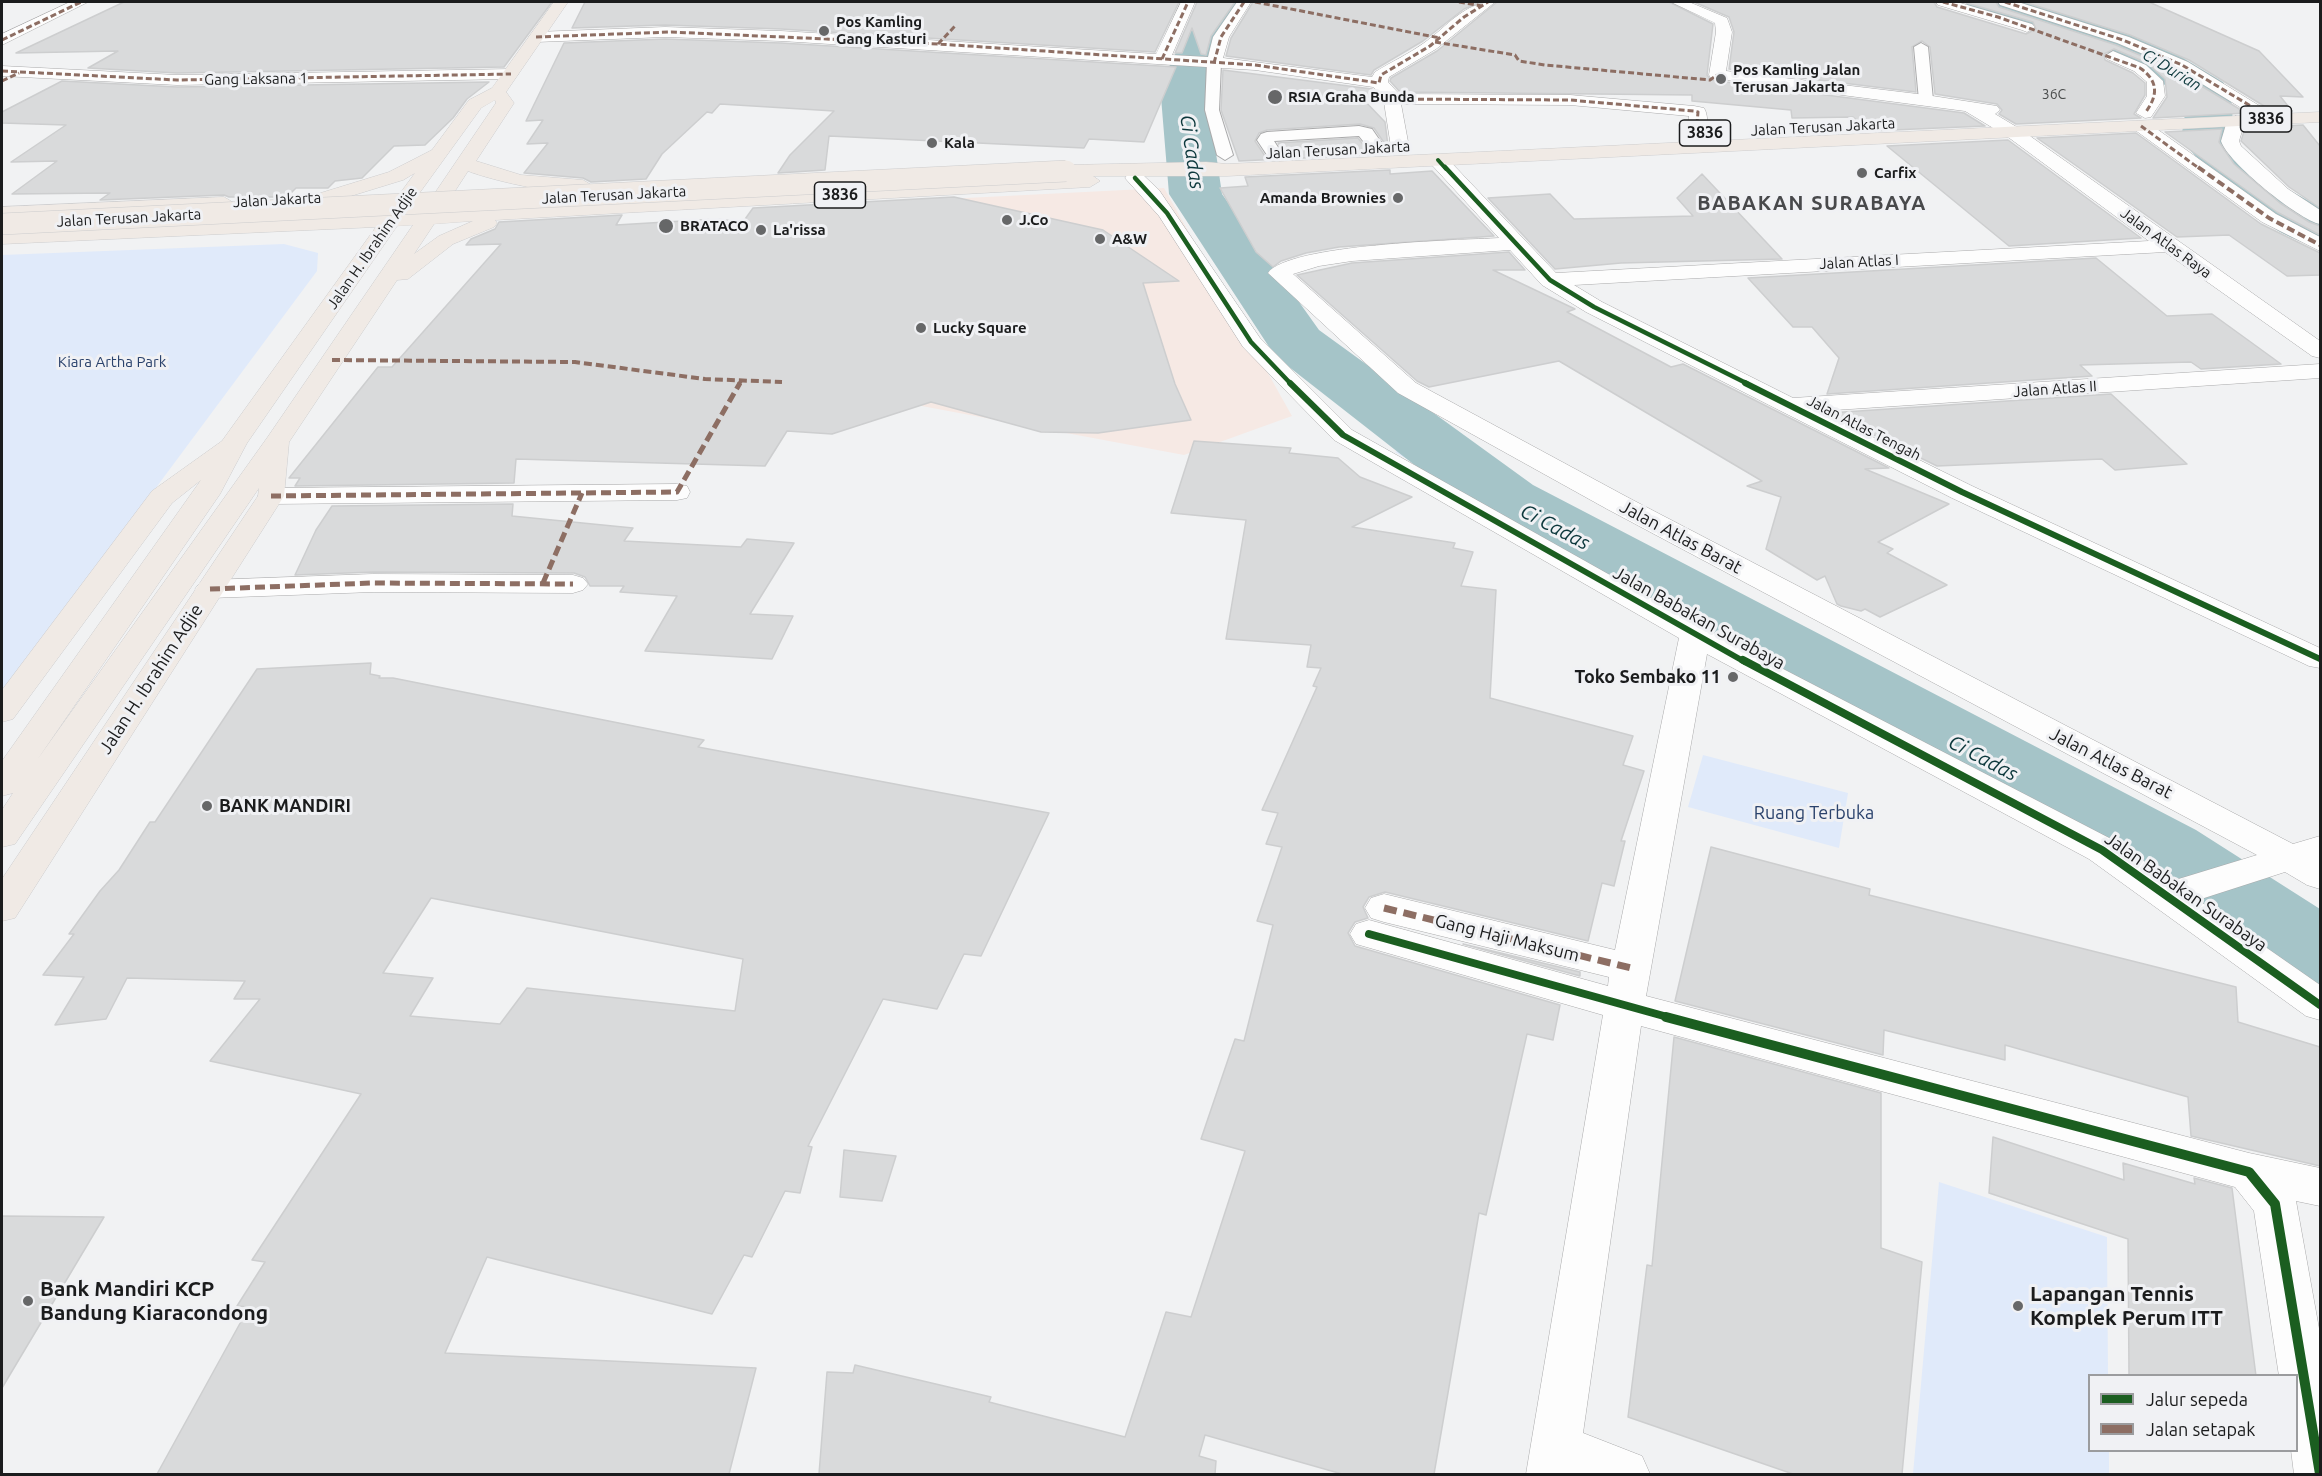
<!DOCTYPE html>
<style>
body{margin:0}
#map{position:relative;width:2322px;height:1476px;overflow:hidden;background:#f1f2f3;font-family:Ubuntu,sans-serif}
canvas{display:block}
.frame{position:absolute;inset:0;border:3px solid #1b1c1d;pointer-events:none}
.legend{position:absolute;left:2088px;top:1374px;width:210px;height:78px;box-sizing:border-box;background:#f0f1f4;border:2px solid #9b9c9e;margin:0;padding:8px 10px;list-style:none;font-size:18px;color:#1b1c1d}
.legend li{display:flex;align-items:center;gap:12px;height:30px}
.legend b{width:30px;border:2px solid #9b9c9e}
</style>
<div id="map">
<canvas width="2322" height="1476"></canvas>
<div class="frame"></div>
<ul class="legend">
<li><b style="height:8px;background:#1b5e20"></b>Jalur sepeda</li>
<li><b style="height:8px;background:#8d6e63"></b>Jalan setapak</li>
</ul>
</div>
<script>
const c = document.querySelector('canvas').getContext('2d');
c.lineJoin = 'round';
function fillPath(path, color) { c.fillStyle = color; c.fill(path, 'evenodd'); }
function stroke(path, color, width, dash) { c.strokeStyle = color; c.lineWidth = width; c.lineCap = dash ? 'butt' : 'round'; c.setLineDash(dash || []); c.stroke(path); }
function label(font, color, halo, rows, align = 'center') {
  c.font = font + ' Ubuntu,sans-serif'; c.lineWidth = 6; c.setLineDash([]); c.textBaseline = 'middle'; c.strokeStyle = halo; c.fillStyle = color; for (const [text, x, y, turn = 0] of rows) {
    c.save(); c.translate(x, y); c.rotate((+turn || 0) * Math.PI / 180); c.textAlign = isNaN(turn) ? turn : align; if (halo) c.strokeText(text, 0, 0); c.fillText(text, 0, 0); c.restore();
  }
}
const commercial = new Path2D(`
 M 1164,188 L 1292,416 L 1184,455 L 670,359 L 867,203 Z`);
const green = new Path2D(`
 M 284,244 L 318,253 L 317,271 L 2,695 L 2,255 Z
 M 1405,448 L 1641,585 L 1729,632 L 1716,638 L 1395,452 Z
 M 1703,755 L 1848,793 L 1839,848 L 1688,807 Z
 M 1939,1182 L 2107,1237 L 2108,1375 L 2090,1376 L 2090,1450 L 2109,1451 L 2109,1474 L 1913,1474 Z`);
const river = new Path2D(`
 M 1201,2 L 1241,2 L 1206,85 L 1222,194 L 1319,330 L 1533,485 L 2196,830 L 2320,909 L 2320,999 L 2283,988 L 2126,878 L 1481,517 L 1275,356 L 1169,194 L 1160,85 Z
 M 1965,2 L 2033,2 L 2052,6 L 2155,41 L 2223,82 C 2235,100 2233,116 2231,136 L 2282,186 L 2320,207 L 2320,247 C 2265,236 2226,189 2189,149 L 2181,139 L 2186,108 L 2185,98 L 2125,59 L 2024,24 L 1971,10 Z`);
const building = new Path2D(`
 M 124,2 L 552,2 L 504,67 L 177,73 L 88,68 L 118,51 L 16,53 Z
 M 585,2 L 1179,2 L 1155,52 L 781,29 L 665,25 L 572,28 Z
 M 1197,2 L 1235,2 L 1211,36 L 1206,55 L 1201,54 L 1192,28 L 1182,53 L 1175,53 Z
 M 1253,2 L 1481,2 L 1464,9 L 1423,41 L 1374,70 L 1371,75 L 1226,56 L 1231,38 Z
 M 1497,2 L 1669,2 L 1713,24 L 1707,75 L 1711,80 L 1964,113 L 1985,126 L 1870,131 L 1853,117 L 1792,118 L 1791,110 L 1692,101 L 1692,95 L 1400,92 L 1390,81 L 1391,78 L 1437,51 Z
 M 1694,2 L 1934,2 L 1937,7 L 2026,34 L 2036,29 L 2033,22 L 1963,2 L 1996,2 L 1999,7 L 2116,45 L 2175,70 L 2246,113 L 2153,118 L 2167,97 L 2165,79 L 2147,63 L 2114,49 L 2104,54 L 2105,60 L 2133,73 L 2145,83 L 2145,95 L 2134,114 L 2141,118 L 2016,124 L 1999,114 L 2002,110 L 1997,104 L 1935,94 L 1930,47 L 1922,41 L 1912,47 L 1916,92 L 1729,69 L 1734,32 L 1729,17 Z
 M 2024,2 L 2149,2 L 2259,51 L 2303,97 L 2280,96 L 2292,111 L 2259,113 L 2265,109 L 2264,106 L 2189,60 L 2130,35 Z
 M 665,39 L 781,43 L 1176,67 L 1144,142 L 1089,139 L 1084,148 L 829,136 L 825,170 L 778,173 L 790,155 L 834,111 L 720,104 L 712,113 L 707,112 L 662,154 L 646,179 L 591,182 L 583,178 L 524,173 L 548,143 L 527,144 L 543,120 L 526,121 L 564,43 Z
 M 1223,70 L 1372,89 L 1381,97 L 1361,97 L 1385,122 L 1389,154 L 1239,161 L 1221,110 ZM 1360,124 L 1374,128 L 1387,147 L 1385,152 L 1369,152 L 1358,138 L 1278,143 L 1283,152 L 1272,159 L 1265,156 L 1255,141 L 1259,133 L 1267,130 Z
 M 62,81 L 177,87 L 489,82 L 467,99 L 453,118 L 425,145 L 394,146 L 362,178 L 335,181 L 328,188 L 296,188 L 290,194 L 279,197 L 229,197 L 224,195 L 100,200 L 110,193 L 12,194 L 57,161 L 11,162 L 66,125 L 2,123 L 2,112 Z
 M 2303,125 L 2320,146 L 2320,208 L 2289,187 L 2241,141 L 2245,128 Z
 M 2222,129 L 2219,142 L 2234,164 L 2280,203 L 2309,222 L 2320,226 L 2320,235 L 2277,212 L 2165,132 Z
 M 2136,133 L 2261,224 L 2320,253 L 2320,275 L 2287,276 L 2229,235 L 2177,237 L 2037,138 Z
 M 2008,140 L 2141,238 L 2009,246 L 1887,146 Z
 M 1390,170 L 1390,174 L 1432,171 L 1494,236 L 1339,247 L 1306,253 L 1281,261 L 1273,267 L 1256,252 L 1220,188 L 1248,186 L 1245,177 Z
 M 1702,174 L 1782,259 L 1621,263 L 1555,269 L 1488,198 L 1550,194 L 1574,219 L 1693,216 L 1677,198 Z
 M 954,197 L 1103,230 L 1179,281 L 1143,283 L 1175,384 L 1191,420 L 1098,433 L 1041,432 L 931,402 L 832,434 L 787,431 L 765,466 L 516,459 L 514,483 L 295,486 L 300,478 L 289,478 L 378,367 L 392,367 L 501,244 L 466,245 L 471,239 L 495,229 L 499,222 L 622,215 L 616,225 L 716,219 L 743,222 L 753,208 Z
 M 1509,252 L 1525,270 L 1493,270 L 1575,309 L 1567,312 L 1671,367 L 1683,364 L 1889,468 L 1865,469 L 1949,504 L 1878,542 L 1893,549 L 1887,553 L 1947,585 L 1880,617 L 1865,609 L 1861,611 L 1841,606 L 1837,604 L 1825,576 L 1817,580 L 1766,549 L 1781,497 L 1747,486 L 1762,481 L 1559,361 L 1429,387 L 1417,381 L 1297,275 L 1352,263 Z
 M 2096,258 L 2167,316 L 2212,314 L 2281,364 L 2201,369 L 2191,362 L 2080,365 L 2092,376 L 1827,394 L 1839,358 L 1812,327 L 1793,327 L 1748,278 Z
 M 2111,394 L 2187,464 L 2115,470 L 2102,459 L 1937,466 L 1829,413 Z
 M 1194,441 L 1291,448 L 1289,453 L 1338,458 L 1360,477 L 1412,497 L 1352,527 L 1455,543 L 1453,548 L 1473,552 L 1461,586 L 1496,590 L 1490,698 L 1633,736 L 1623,765 L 1644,771 L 1621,841 L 1625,841 L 1614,886 L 1602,883 L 1588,941 L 1385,892 L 1369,897 L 1363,907 L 1368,918 L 1355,922 L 1348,933 L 1355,946 L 1560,1005 L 1553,1040 L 1527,1034 L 1486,1215 L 1479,1213 L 1434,1474 L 1342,1474 L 1205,1435 L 1199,1456 L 1216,1461 L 1215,1474 L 819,1474 L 827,1372 L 853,1373 L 855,1365 L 991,1397 L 989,1402 L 1125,1437 L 1166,1312 L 1191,1317 L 1245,1151 L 1201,1139 L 1235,1039 L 1244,1041 L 1273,925 L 1257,921 L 1282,847 L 1266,844 L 1278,813 L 1262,810 L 1317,687 L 1313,686 L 1321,668 L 1307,667 L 1311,645 L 1226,639 L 1246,520 L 1171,513 Z
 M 513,504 L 512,516 L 633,528 L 624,541 L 741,547 L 747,539 L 794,543 L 750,614 L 793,616 L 772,659 L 645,651 L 677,596 L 620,592 L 624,586 L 590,586 L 585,577 L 574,573 L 373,572 L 295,575 L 316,530 L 332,506 Z
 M 371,663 L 370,674 L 380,676 L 379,678 L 393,678 L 704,740 L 698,747 L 1049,813 L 981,956 L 964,954 L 937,1009 L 883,999 L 808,1146 L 812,1147 L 800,1193 L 785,1191 L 752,1257 L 744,1255 L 712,1314 L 487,1257 L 445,1353 L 756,1368 L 729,1474 L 157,1474 L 249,1307 L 237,1306 L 265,1262 L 252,1260 L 361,1094 L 210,1061 L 260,999 L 234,999 L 245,981 L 127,978 L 106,1019 L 55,1025 L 84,977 L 43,975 L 74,934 L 69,934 L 100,891 L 119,870 L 150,822 L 155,822 L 257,669 ZM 431,898 L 743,959 L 735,1011 L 527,988 L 500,1024 L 410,1016 L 433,978 L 383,973 Z
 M 1711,847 L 1870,889 L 1869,895 L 2236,987 L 2238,1022 L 2320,1047 L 2320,1166 L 2191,1136 L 2188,1097 L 2005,1045 L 2005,1060 L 1884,1030 L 1883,1055 L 1675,1001 Z
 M 1463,944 L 1580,972 L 1580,976 Z
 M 1674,1037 L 1881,1093 L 1881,1248 L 1922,1262 L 1902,1474 L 1793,1474 L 1628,1417 L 1647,1265 L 1652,1266 Z
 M 1993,1137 L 2124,1180 L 2123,1163 L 2195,1184 L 2194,1178 L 2232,1188 L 2256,1376 L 2129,1376 L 2128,1239 L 1989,1193 Z
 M 844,1150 L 896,1156 L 882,1201 L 840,1197 Z
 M 2,1216 L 104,1217 L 2,1388 Z`);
const lane = new Path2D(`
 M 1921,43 L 1928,47 L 1933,100 L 1926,104 L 1919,100 L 1914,47 Z
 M 1214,59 L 1221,63 L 1219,110 L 1233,155 L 1225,160 L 1217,155 L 1205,110 L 1207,63 Z
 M 1359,126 L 1372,129 L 1385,148 L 1383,151 L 1371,151 L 1359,136 L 1274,141 L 1281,152 L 1273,157 L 1267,155 L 1257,140 L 1261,134 L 1267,132 Z`);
const street = new Path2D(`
 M 70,2 L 88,2 L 2,45 L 2,34 Z
 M 1181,2 L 1195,2 L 1172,55 L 1208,57 L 1213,37 L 1237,2 L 1251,2 L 1229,37 L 1223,58 L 1372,77 L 1375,72 C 1391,62 1409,54 1424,43 C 1448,26 1464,2 1495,2 L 1436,49 L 1389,77 L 1388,82 L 1399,94 L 1570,95 L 1694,106 L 1704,108 C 1709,116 1705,123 1712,133 L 1703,138 L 1697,137 L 1688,124 L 1689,116 L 1570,105 L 1401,104 L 1409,147 L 1400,152 L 1391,147 L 1383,96 L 1373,87 L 1255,70 L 781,41 L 665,37 L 536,42 L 528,37 L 536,32 L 665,27 L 781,31 L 1156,54 Z
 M 1671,2 L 1689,2 L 1727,18 L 1732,32 L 1726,71 L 1926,95 L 1997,106 L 2000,110 L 1995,114 L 2020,129 L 2320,341 L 2320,358 L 2312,356 L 2165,252 L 1574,285 L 1602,302 L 1793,398 L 2320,364 L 2320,378 L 1820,411 L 1972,486 L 2320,648 L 2320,668 L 2309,666 L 1952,498 L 1586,312 L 1542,285 L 1510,250 L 1352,261 L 1319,266 L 1293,274 L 1416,383 L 1627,497 L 2293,844 L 2320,836 L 2320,889 L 2307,885 L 2285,872 L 2198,900 L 2320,985 L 2320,1020 L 2306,1016 L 2089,859 L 1707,654 L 1646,996 L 2249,1153 L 2320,1168 L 2320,1206 L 2296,1201 L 2320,1334 L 2320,1474 L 2294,1474 L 2291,1450 L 2296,1450 L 2296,1376 L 2279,1376 L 2254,1211 L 2235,1187 L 1641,1026 L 1583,1433 L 1642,1456 L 1650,1474 L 1526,1474 L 1603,1015 L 1356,944 L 1350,934 L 1356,924 L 1369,920 L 1608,986 L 1609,977 L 1384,922 L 1371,918 L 1365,908 L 1371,898 L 1384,894 L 1615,950 L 1679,638 L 1334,440 L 1243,347 L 1159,216 L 1125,178 L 1128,174 L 1142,174 L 1159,190 L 1260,338 L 1352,430 L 1706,629 L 2115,841 L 2172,881 L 2257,855 L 1607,509 L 1398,393 L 1268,273 C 1288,244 1460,240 1499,238 L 1431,164 L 1429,160 L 1431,156 L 1445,156 L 1556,273 L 2149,241 L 2008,137 L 1965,111 L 1711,78 L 1709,75 L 1716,32 L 1715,23 Z
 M 1936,2 L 1957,2 L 2032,24 L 2035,27 L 2027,32 L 2022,30 L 1938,5 Z
 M 1998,2 L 2018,2 L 2129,37 L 2188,62 L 2263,108 L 2254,113 L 2248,112 L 2176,68 L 2117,43 L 2000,5 Z
 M 2113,51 L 2146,65 L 2163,81 L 2165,96 L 2151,117 L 2145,118 L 2136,113 L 2147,96 L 2147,82 L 2134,71 L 2107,59 L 2105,56 Z
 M 2,66 L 177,75 L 511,69 L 519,74 L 511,79 L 177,85 L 2,76 Z
 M 2236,116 L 2245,121 L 2239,141 L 2241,146 L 2288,189 L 2320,210 L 2320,224 C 2299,220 2227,162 2221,141 L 2227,121 Z
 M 2141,121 L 2147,122 L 2276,214 L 2320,237 L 2320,251 L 2262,222 L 2135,130 L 2132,126 L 2135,122 Z
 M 677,484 L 687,486 L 690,492 L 687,498 L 677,500 L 271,504 L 261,502 L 258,496 L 261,490 L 271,488 Z
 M 373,574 L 573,575 L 583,578 L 588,584 L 583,590 L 573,593 L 373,592 L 210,598 L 200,595 L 195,589 L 200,583 L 210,580 Z`);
const primary = new Path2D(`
 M 554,2 L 568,2 L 506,92 L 514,103 L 476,161 L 521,175 L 583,180 L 593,186 C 581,203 487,179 468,171 L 442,211 L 1066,177 L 1057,171 L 1066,165 L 1206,162 L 1227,164 L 2320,112 L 2320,122 L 1227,176 L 1093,176 L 1100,181 L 1090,187 L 495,220 L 497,223 L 494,227 L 453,244 L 408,279 L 397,280 L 289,442 L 284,496 L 15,918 L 2,921 L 2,879 L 258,496 L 259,488 L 15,844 L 2,847 L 2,810 L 13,793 L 2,796 L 2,761 L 201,480 L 172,503 L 13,719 L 2,722 L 2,690 L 152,491 L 222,441 L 376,227 L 2,244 L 2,232 L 276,219 L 278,214 L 301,199 L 389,172 L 432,150 L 469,100 L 492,88 ZM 495,100 L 496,103 L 422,212 L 405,213 L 481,108 ZM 415,173 L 385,214 L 298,218 L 315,207 L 403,180 ZM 473,221 L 439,236 L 414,254 L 434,224 ZM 413,225 L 267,438 L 37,760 L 220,494 L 247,443 L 397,226 Z
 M 224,197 L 234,203 L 231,207 L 2,219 L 2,207 Z`);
const primaryBridge = new Path2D(`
 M 2,224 L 1066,171`);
const quietFar3 = new Path2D(`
 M 1255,2 L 1440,38
 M 1459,2 L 1482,6
 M 1943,2 L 1998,17 L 2140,68 C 2159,81 2158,96 2145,113
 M 2005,2 L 2123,40 L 2182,65 L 2254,108
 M 536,37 L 671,32 L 938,44 L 1255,65 L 1379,83 L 1381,75 L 1430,46 L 1464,17 L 1488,2
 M 2,40 L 81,2
 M 1435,42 L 1515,55 L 1519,61 L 1545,65 L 1710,80 L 1717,75
 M 938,44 L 956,25
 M 1162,59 L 1188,2
 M 1214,63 L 1221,37 L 1244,2
 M 2,71 L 177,80 L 511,74
 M 2,81 L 19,73
 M 1391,99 L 1570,100 L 1694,111 L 1698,112 L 1697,124 L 1703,133
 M 2141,126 L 2200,169`);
const quietFar2 = new Path2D(`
 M 2198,167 L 2269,218 L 2320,245
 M 332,360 L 575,362 L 705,379 L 782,382
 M 739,384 L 741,381`);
const quietFar1 = new Path2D(`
 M 271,496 L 677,492 L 740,383
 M 543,583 L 582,493
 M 210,589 L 373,583 L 573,584`);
const quiet = new Path2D(`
 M 1384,908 L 1631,968`);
const cyclewayFar4 = new Path2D(`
 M 1438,160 L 1446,169`);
const cyclewayFar3 = new Path2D(`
 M 1445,167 L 1550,280 L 1594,307 L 1748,384
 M 1135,178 L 1167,213 L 1251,342 L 1291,384`);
const cyclewayFar2 = new Path2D(`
 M 1290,383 L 1343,435 L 1745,662
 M 1745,383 L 1962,492 L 2320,659`);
const cyclewayFar1 = new Path2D(`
 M 1743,660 L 2102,850 L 2320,1005
 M 1369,934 L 1671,1018`);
const cycleway = new Path2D(`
 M 1666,1017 L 2249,1172 L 2275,1204 L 2320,1474`);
const markers = [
 [824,31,6,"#666768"],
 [1721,79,6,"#666768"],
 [1275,97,8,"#666768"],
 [932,143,6,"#666768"],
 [1862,173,6,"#666768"],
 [1398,198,6,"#666768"],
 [1007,220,6,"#666768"],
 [666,226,8,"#666768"],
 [761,230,6,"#666768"],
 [1100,239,6,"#666768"],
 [921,328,6,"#666768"],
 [1733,677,6,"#666768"],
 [207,806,6,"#666768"],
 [28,1301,6,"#666768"],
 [2018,1306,6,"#666768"]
];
const farNumbernames = [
 ["36C",2054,94]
];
const farPoinames = [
 ["Pos Kamling",836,22],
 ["Gang Kasturi",836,39],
 ["Pos Kamling Jalan",1733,70],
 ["Terusan Jakarta",1733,87],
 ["RSIA Graha Bunda",1288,97],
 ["Kala",944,143],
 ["Carfix",1874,173],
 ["Amanda Brownies",1386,198,"right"],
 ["J.Co",1019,220],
 ["BRATACO",680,226],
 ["La'rissa",773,230],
 ["A&W",1112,239],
 ["Lucky Square",933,328]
];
const farStreetnames = [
 ["Gang Laksana 1",256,79,-1],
 ["Jalan Terusan Jakarta",1823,127,-3],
 ["Jalan Terusan Jakarta",1338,150,-3],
 ["Jalan Terusan Jakarta",614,195,-3],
 ["Jalan Jakarta",277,200,-3],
 ["Jalan Terusan Jakarta",129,218,-3],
 ["Jalan Atlas Raya",2166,243,36],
 ["Jalan H. Ibrahim Adjie",372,248,-55],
 ["Jalan Atlas I",1859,262,-3],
 ["Jalan Atlas II",2055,389,-4],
 ["Jalan Atlas Tengah",1864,428,27]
];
const farParknames = [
 ["Kiara Artha Park",112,362]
];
const farWaternames = [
 ["Ci Durian",2172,70,31]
];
const shields = [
 [2266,119,51],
 [1705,133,51],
 [840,195,51]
];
const shieldNames = [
 ["3836",2266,119],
 ["3836",1705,133],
 ["3836",840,195]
];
const streetNames = [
 ["Jalan Atlas Barat",1681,537,28],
 ["Jalan Babakan Surabaya",1699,618,29],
 ["Jalan H. Ibrahim Adjie",151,679,-57],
 ["Jalan Atlas Barat",2111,763,27],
 ["Jalan Babakan Surabaya",2186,892,35],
 ["Gang Haji Maksum",1507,938,14]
];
const poiNames = [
 ["Toko Sembako 11",1721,677],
 ["BANK MANDIRI",219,806,"left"]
];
const parkNames = [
 ["Ruang Terbuka",1814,813]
];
const waterNames = [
 ["Ci Cadas",1192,152,82],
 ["Ci Cadas",1555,527,28],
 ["Ci Cadas",1983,758,28]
];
const farDistrictnames = [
 ["BABAKAN SURABAYA",1812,203]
];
const nearPoinames = [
 ["Bank Mandiri KCP",40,1289],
 ["Bandung Kiaracondong",40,1313],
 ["Lapangan Tennis",2030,1294],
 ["Komplek Perum ITT",2030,1318]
];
fillPath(commercial, '#f6e9e4');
fillPath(green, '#e0eafa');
fillPath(river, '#a5c4c8');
fillPath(building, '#d9dadb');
stroke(building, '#cdcecf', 1.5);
stroke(lane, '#aaaaab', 2);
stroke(street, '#aaaaab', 1);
stroke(primary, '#cdcdce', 1);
fillPath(lane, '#fdfdfd');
fillPath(street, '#fdfdfd');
fillPath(primary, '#f0eae5');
stroke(primaryBridge, '#cdcdce', 22, []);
stroke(primaryBridge, '#f0eae5', 21);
stroke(quietFar3, '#8d6e63', 3, [6, 3]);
stroke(quietFar2, '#8d6e63', 4, [8, 4]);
stroke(quietFar1, '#8d6e63', 5, [10, 5]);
stroke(quiet, '#8d6e63', 7, [13, 7]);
stroke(cyclewayFar4, '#1b5e20', 4);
stroke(cyclewayFar3, '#1b5e20', 4.5);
stroke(cyclewayFar2, '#1b5e20', 6);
stroke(cyclewayFar1, '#1b5e20', 8);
stroke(cycleway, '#1b5e20', 10);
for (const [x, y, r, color] of markers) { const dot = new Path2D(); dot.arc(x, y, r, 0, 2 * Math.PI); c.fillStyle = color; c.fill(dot); stroke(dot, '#f0f1f4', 2); }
label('14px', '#4a4c4c', null, farNumbernames);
label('bold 15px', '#1b1c1d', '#f0f1f4', farPoinames, 'left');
label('15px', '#1b1c1d', '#f0f1f4', farStreetnames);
label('15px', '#2a426c', '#f0f1f4', farParknames);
label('italic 16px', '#0c383c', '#f0f1f4', farWaternames);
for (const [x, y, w] of shields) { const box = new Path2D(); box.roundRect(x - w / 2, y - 13, w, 26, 4.5); c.fillStyle = '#f0f1f4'; c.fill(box); stroke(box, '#1b1c1d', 1.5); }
label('bold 16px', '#1b1c1d', null, shieldNames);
label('18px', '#1b1c1d', '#f0f1f4', streetNames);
label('bold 18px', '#1b1c1d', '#f0f1f4', poiNames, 'right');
label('18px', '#2a426c', '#f0f1f4', parkNames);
label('italic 20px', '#0c383c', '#f0f1f4', waterNames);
c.letterSpacing = '1.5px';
label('bold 20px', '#48494b', '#f0f1f4', farDistrictnames);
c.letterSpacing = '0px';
label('bold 21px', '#1b1c1d', '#f0f1f4', nearPoinames, 'left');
</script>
